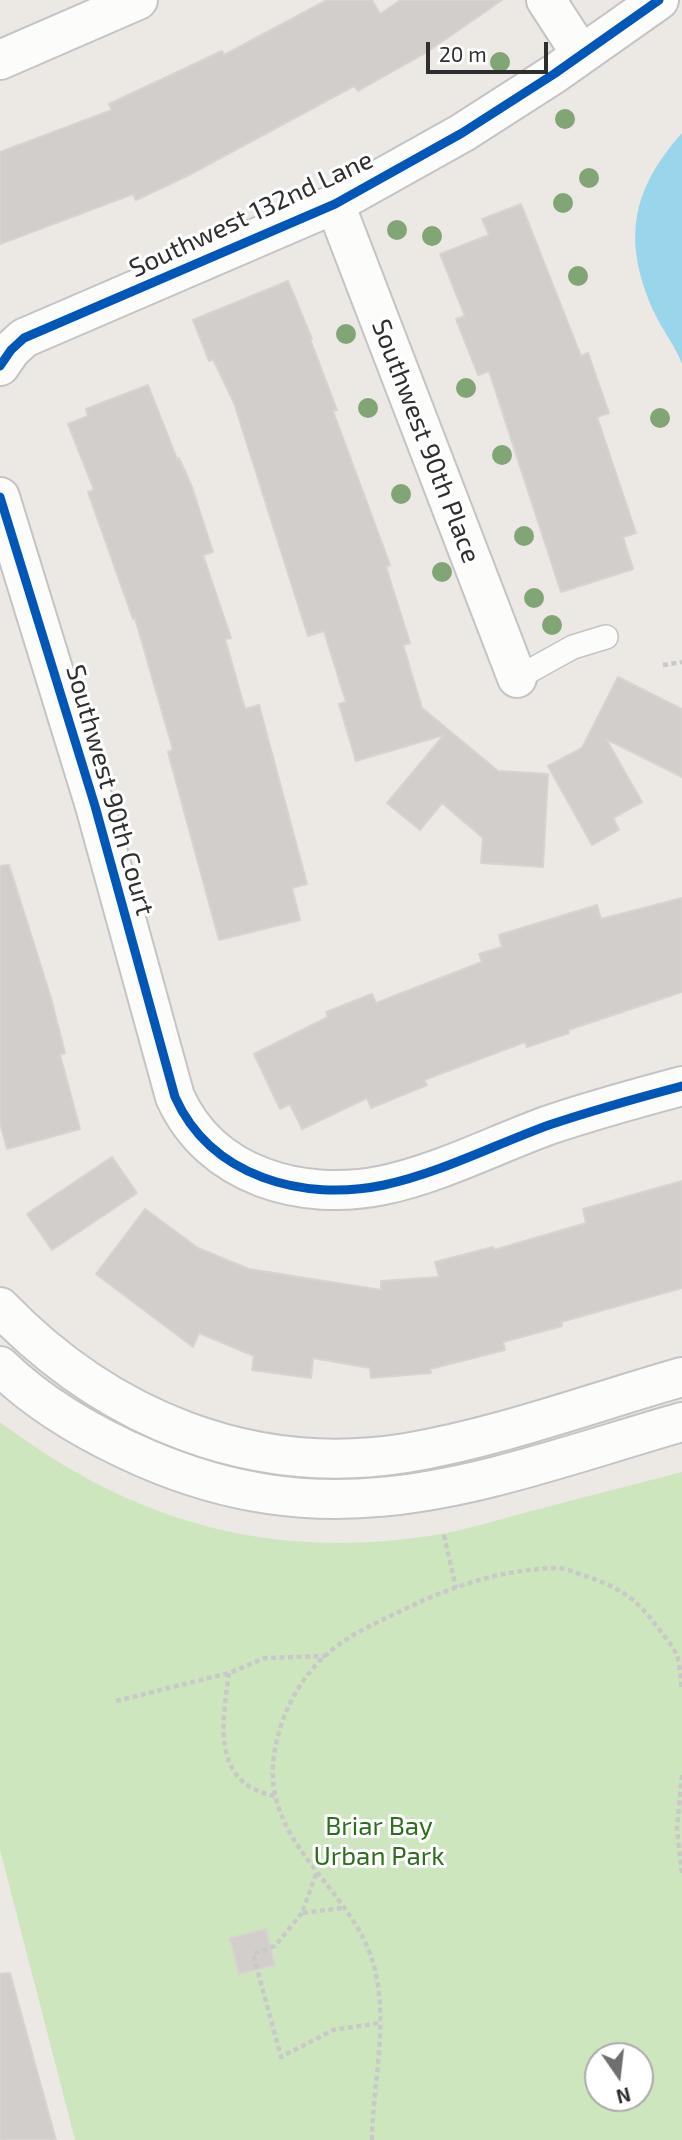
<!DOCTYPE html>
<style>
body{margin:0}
#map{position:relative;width:682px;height:2140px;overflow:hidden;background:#ece8e4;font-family:"Exo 2",sans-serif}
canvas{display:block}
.north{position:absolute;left:584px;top:2042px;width:70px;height:70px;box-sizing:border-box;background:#fff;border:2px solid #ababab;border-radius:50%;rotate:166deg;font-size:19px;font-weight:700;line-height:28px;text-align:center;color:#2e2e2e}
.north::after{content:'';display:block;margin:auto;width:24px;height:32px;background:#706f6e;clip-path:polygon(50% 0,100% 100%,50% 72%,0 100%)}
.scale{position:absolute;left:426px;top:42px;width:122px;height:32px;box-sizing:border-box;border:4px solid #2e2e2e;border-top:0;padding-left:9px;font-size:21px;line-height:24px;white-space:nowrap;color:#2e2e2e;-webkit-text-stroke:5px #fff;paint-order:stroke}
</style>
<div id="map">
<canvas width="682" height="2140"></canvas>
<div class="north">N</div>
<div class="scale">20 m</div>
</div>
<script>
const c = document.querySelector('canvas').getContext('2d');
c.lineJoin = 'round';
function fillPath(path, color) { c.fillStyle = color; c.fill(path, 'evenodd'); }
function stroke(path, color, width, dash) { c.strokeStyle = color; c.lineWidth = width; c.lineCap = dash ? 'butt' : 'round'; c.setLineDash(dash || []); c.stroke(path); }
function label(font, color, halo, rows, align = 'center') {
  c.font = font + ' "Exo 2",sans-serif'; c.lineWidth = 6; c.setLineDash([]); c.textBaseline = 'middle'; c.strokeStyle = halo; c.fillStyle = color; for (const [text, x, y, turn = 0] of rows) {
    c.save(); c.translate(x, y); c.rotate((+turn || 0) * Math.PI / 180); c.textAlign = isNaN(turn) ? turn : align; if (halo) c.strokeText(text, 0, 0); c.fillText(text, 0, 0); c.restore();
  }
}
const green = new Path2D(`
 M 0,1422 C 132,1521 265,1560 429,1536 C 462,1531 495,1521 527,1512 C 579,1499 630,1485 682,1472 L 682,2140 L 75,2140 L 0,1850 ZM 598,2056 L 640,2056 L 640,2098 L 598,2098 Z`);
const water = new Path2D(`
 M 682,133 L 682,364 C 675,345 662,330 654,312 C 622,241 631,190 682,133 Z`);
const building = new Path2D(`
 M 327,0 L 372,0 L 380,14 L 401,0 L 502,0 L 427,52 L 358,91 L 354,86 L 187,176 L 136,200 L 133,194 L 0,244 L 0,152 L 112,110 L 109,104 L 222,51 L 224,55 Z
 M 521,204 L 581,356 L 588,353 L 609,413 L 597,417 L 636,533 L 623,537 L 633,569 L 561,592 L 489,371 L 478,375 L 456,319 L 465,316 L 440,254 L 489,235 L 482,219 Z
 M 288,281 L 312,339 L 310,339 L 337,410 L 333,411 L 390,565 L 386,567 L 410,643 L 403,645 L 422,708 L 498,771 L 548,774 L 543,867 L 481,863 L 483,838 L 442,803 L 420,830 L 387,803 L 444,735 L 356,761 L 339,704 L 346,702 L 324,631 L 308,636 L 234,403 L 213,359 L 209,361 L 193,320 Z
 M 148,385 L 177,459 L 179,458 L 192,487 L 213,552 L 203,555 L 231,638 L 225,639 L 245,709 L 259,705 L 307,884 L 292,888 L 300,920 L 219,940 L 168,752 L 173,750 L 135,618 L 133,619 L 88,492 L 94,490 L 68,424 L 88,416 L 86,409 Z
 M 618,677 L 682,709 L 682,777 L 606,739 L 642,802 L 613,818 L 619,830 L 592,845 L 548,766 L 582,748 Z
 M 9,865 L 51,998 L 65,1053 L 60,1055 L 80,1129 L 7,1149 L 0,1123 L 0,866 Z
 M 682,898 L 682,992 L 568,1030 L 569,1033 L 527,1047 L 525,1042 L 424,1080 L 427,1085 L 371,1108 L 367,1098 L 302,1129 L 290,1104 L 280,1109 L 254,1054 L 328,1017 L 326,1012 L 372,994 L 376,1003 L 482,962 L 479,954 L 502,947 L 499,935 L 597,905 L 601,919 Z
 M 112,1157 L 137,1193 L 52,1250 L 27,1214 Z
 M 682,1181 L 682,1288 L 561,1322 L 562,1326 L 503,1342 L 505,1350 L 430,1369 L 431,1373 L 371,1378 L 370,1368 L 313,1358 L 311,1378 L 252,1370 L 254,1356 L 199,1333 L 193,1347 L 96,1274 L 145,1209 L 198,1248 L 249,1269 L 381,1290 L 381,1281 L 439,1277 L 435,1262 L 493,1247 L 494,1250 L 586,1223 L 583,1209 Z
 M 266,1929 L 275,1965 L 239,1974 L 230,1938 Z
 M 10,1973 L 56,2140 L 0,2140 L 0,1974 Z`);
const path = new Path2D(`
 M 663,665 L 682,662
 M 444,1535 L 456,1588
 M 229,1673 C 222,1723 211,1784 275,1796
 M 116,1701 L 229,1673 L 265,1658 L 325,1656
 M 682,1775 L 677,1829 L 682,1874
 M 316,1874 L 302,1913 L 342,1908
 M 302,1913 L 275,1946 L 253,1954 L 281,2057 L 333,2030 L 379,2023
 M 372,2140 C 373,2078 392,2010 369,1951 C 341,1881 262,1839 274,1755 C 279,1722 293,1690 316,1665 C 340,1638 372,1625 405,1609 C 452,1586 504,1569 557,1568 C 565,1568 574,1572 582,1575 C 620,1587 638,1599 661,1632 C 666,1638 673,1646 676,1654 C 681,1664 680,1679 682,1690`);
const service = new Path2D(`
 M 517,678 L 573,647 L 606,637`);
const minor = new Path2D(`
 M 546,0 L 581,54
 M 335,204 L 517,678
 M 0,366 L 11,350 L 24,338 L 335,204 L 462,133 L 554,74 L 659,0
 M 0,497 L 95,806 L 175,1097 C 211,1177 303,1202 384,1185 C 440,1173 494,1145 549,1125 C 593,1110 637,1098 682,1086`);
const tertiary = new Path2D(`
 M 0,60 L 138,0
 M 0,1307 C 107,1418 251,1478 406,1453 C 500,1437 591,1403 682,1377
 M 0,1366 C 41,1406 94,1436 147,1459 C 343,1543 491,1477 682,1422`);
const cycleway = new Path2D(`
 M 0,366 L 11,350 L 24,338 L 335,204 L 462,133 L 554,74 L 659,0
 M 0,497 L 95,806 L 175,1097 C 211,1177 303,1202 384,1185 C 440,1173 494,1145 549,1125 C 593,1110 637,1098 682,1086`);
const trees = [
 [500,62],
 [565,119],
 [589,178],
 [563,203],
 [397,230],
 [432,236],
 [578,276],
 [346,334],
 [466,388],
 [368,408],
 [660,418],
 [502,455],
 [401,494],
 [524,536],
 [442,572],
 [534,598],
 [552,625]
];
const streetNames = [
 ["Southwest 132nd Lane",251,214,-25],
 ["Southwest 90th Place",426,441,69],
 ["Southwest 90th Court",110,790,74]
];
const parkNames = [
 ["Briar Bay",379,1826],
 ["Urban Park",379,1856]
];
fillPath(green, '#cee6be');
fillPath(water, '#99d6ec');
fillPath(building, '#d1cecb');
stroke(building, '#d7d4d0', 2);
stroke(service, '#c5c4c5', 26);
stroke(minor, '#c5c4c5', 42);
stroke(tertiary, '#c5c4c5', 42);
stroke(path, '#c9c9c8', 4.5, [5, 3.5]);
stroke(service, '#fcfcfb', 23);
stroke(minor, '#fcfcfb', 38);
stroke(tertiary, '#fcfcfb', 38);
stroke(cycleway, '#0057b8', 9);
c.fillStyle = '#82a575';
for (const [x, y] of trees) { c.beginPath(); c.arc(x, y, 10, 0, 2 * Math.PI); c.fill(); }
label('26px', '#2e2e2e', '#fff', streetNames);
label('26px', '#2c6e1b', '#fff', parkNames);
</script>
